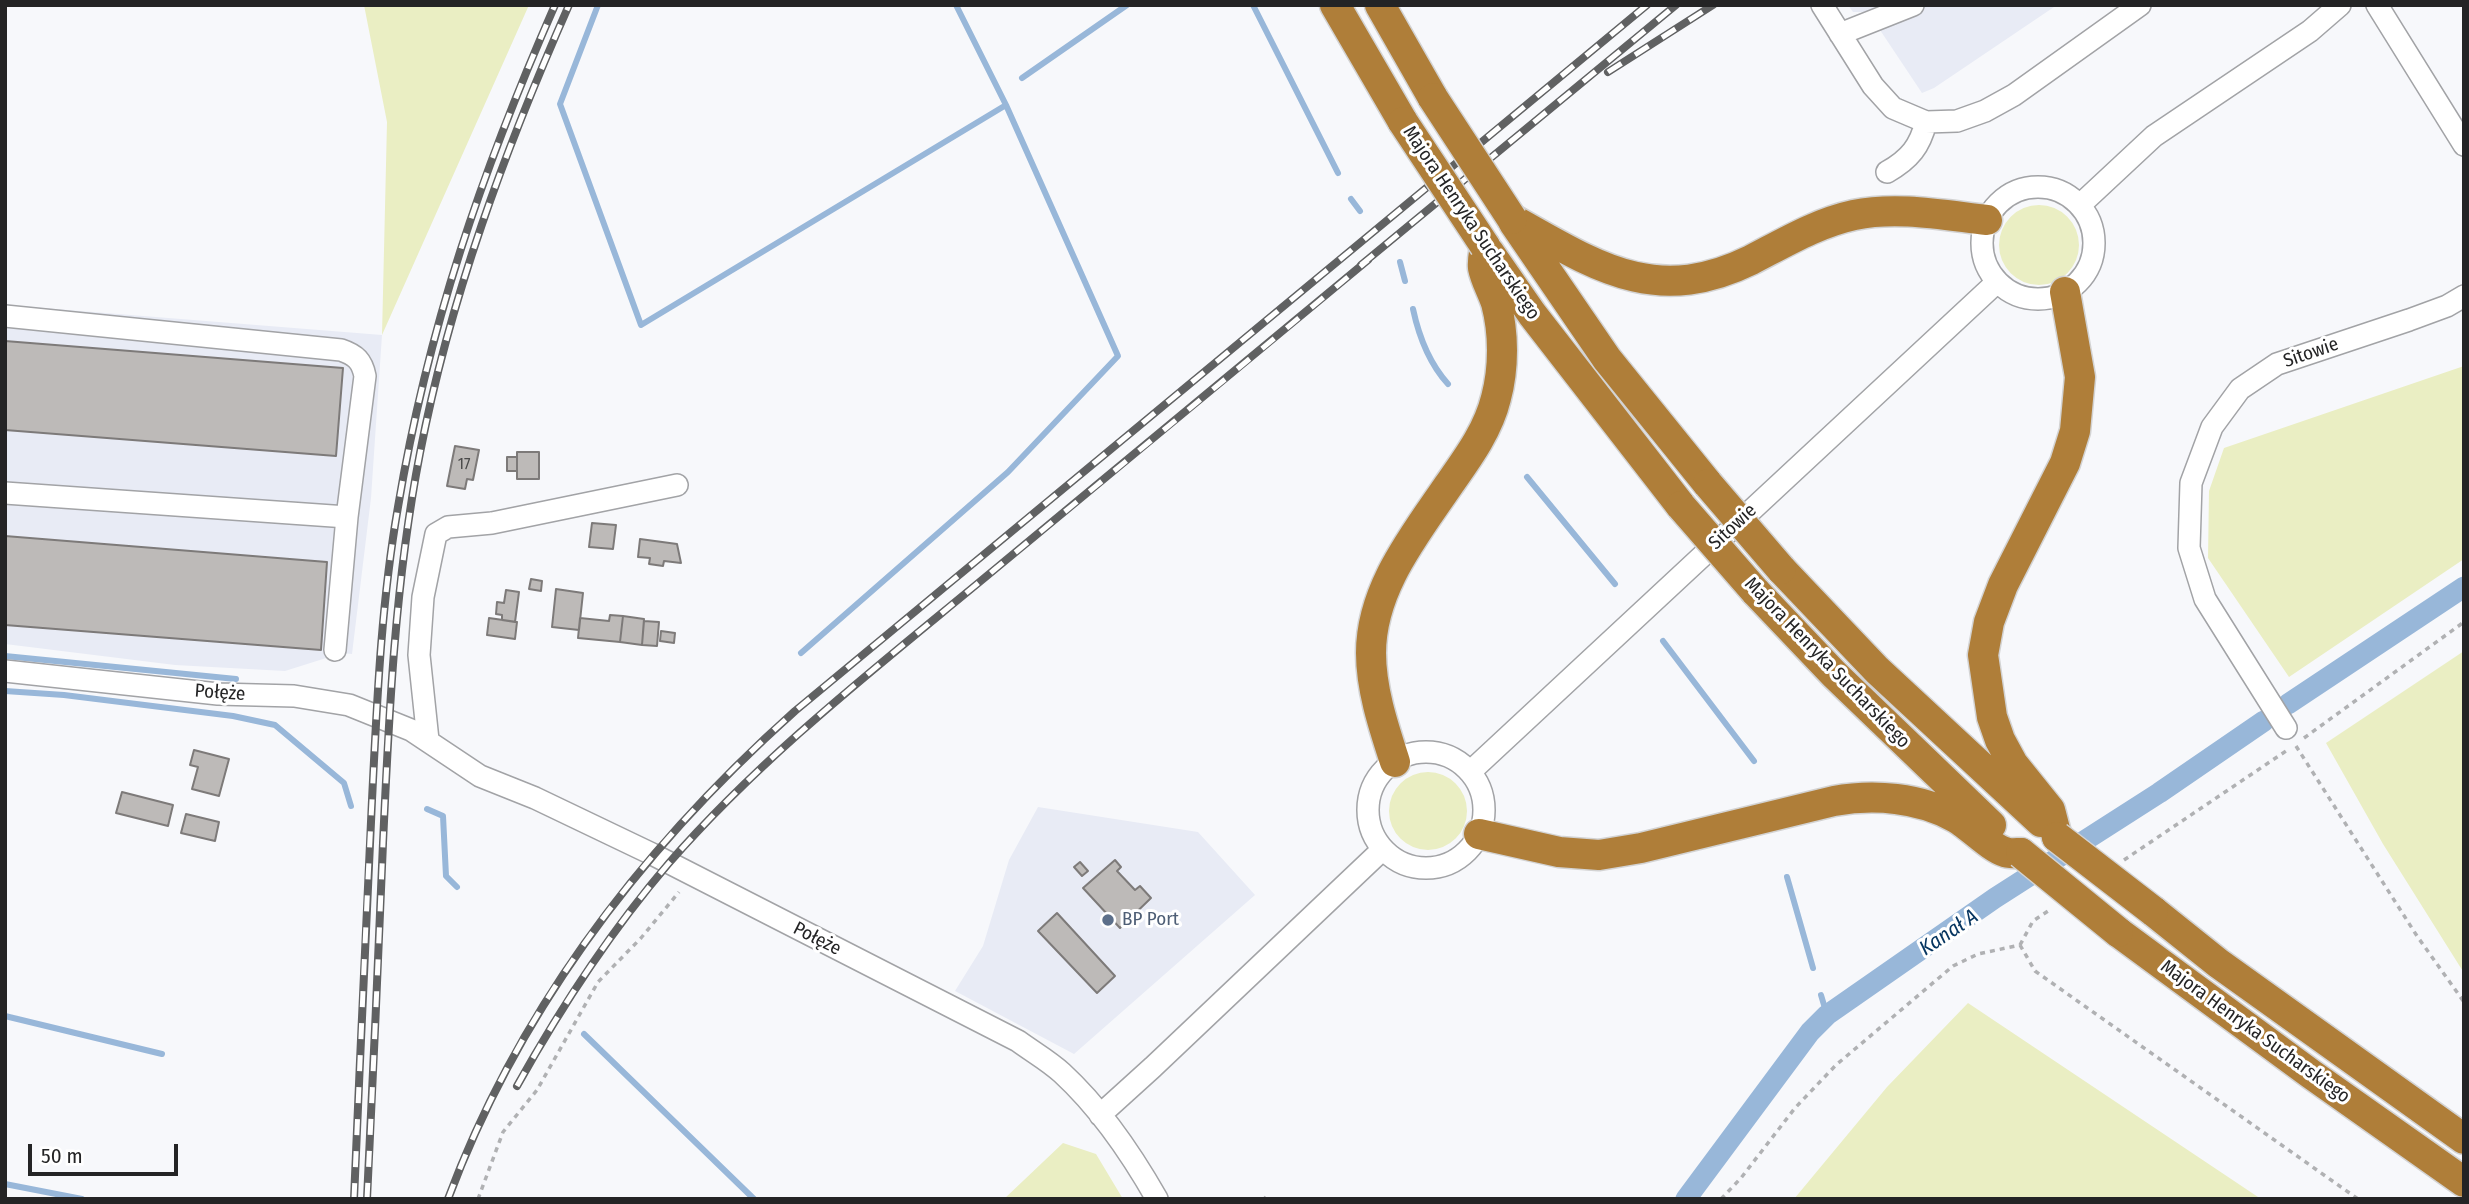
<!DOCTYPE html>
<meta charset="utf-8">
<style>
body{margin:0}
#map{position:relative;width:2469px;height:1204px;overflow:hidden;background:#f7f8fb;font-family:"Fira Sans Condensed",sans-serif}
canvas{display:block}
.frame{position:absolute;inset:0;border:7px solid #242425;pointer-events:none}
.scale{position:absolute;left:28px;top:1144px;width:150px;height:32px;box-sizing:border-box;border:4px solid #242425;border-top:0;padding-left:9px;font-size:21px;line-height:24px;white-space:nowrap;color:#242425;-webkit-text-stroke:5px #fff;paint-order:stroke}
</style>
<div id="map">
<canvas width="2469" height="1204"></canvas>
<div class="frame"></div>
<div class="scale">50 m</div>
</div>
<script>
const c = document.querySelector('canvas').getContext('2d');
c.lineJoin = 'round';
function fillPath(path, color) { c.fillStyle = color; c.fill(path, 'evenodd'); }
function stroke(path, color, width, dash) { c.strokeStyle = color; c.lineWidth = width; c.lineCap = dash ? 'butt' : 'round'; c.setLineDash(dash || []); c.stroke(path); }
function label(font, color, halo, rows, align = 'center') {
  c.font = font + ' "Fira Sans Condensed",sans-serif'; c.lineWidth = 6; c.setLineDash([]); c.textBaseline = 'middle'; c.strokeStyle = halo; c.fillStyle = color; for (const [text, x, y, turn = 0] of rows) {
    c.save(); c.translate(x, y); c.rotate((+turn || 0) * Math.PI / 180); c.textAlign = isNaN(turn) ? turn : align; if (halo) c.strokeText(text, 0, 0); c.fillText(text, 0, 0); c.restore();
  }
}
const built = new Path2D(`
 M 1848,5 L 2057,5 L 1934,88 L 1922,93 L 1868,12 L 1853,12 Z
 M 5,305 L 382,335 L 371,498 L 352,654 L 342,653 L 285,671 L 175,665 L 5,644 Z
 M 1038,807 L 1198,832 L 1255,895 L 1074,1054 L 955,991 L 983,946 L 1009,860 Z`);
const green = new Path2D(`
 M 364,5 L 529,5 L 382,335 L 387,122 Z
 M1999 245a40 40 0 1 1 80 0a40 40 0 1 1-80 0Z
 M 2464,366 L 2464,559 L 2289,677 L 2208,558 L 2209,491 L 2224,448 Z
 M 2464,651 L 2464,973 L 2383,844 L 2326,743 Z
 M1389 811a39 39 0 1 1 78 0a39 39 0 1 1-78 0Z
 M 1968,1003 L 2261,1199 L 1794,1199 L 1887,1087 Z
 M 1063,1143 L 1096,1154 L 1123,1199 L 1004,1199 Z`);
const stream = new Path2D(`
 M 598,5 L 560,104 L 641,325 L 1006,105 L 956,5
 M 1253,5 L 1338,173
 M 1022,78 L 1127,5
 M 1351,199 L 1360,211
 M 1400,262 L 1405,281
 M 1413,309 C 1419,337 1429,363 1448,384
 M 1527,477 L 1615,584
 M 1663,641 L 1754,761
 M 801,653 L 1008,472 L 1118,356 L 1006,105
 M 5,656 L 236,679
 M 5,691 L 64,695 L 233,716 L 275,725 L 344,783 L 351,806
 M 427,809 L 443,816 L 446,876 L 457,887
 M 1787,877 L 1813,968
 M 1821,995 L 1827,1015
 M 5,1016 L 162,1054
 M 584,1034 L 754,1199
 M 5,1184 L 82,1199`);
const canal = new Path2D(`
 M 2288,704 L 2464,587
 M 1686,1199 L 1810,1032 L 1827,1015 L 1995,898 L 2159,793 L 2264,721`);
const building = new Path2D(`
 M 5,341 L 343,368 L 336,456 L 5,430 Z
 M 455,446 L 479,450 L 473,480 L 467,479 L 465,489 L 447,486 Z
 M 517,452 L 539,452 L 539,479 L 517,479 Z
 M 507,457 L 517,457 L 517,471 L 507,471 Z
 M 592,523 L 616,525 L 613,549 L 589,547 Z
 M 5,536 L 327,562 L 321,650 L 5,625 Z
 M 640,539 L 677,544 L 681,563 L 664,561 L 663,566 L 649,564 L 650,558 L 638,557 Z
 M 531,579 L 542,581 L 541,591 L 529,589 Z
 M 556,589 L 583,593 L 579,630 L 552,627 Z
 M 506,590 L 519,592 L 515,622 L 502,620 L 502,615 L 496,614 L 497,602 L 504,603 Z
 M 610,615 L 623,616 L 620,642 L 578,638 L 580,618 L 609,621 Z
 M 623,616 L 644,619 L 642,645 L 620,642 Z
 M 489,618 L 517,622 L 515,639 L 487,635 Z
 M 644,621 L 659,622 L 657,646 L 642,645 Z
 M 661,631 L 675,633 L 674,643 L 660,641 Z
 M 194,750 L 229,759 L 219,796 L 192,789 L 198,767 L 190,765 Z
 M 122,792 L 173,805 L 168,826 L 116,813 Z
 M 186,814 L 219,822 L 215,841 L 181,833 Z
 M 1115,860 L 1121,867 L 1117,871 L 1135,890 L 1140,886 L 1151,898 L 1120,928 L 1083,888 Z
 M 1080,862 L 1088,871 L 1082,876 L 1074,867 Z
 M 1057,913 L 1115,976 L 1097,993 L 1038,931 Z`);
const path = new Path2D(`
 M 2304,738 L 2464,622
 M 2296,746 L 2417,936 L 2464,1002
 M 2124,860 L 2289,749
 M 2020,945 L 2033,921 L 2051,909
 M 2020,945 L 2035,971 L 2358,1199
 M 478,1199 L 503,1132 L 537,1090 L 598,982 L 641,938 L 679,892
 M 1264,1199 L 1266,1197
 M 1721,1199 L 1741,1178 L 1795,1108 L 1836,1065 L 1953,966 L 1978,954 L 2020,945`);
const minor = new Path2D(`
 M 1822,5 L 1873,86 L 1893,108 L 1926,122 L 1957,121 L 1985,111 L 2014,95 L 2140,5
 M 2377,5 L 2464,145
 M 1840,34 L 1913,5
 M 1887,172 C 1910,159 1920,146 1926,122
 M1982 243a56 56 0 1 1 112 0a56 56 0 1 1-112 0Z
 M 2080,205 L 2154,136 L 2310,31 L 2340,5
 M 5,316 L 341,350 C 356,355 362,361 365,376 L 347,517 L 335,650
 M 5,493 L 347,517
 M 5,671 L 218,694 L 294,696 L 349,705 L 411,730 L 480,776 L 535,798 L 652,854 L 1018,1041 C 1033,1052 1049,1061 1062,1073 C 1100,1108 1132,1155 1157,1199
 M 2286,728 L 2205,599 L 2189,548 L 2191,483 L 2212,427 L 2240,389 L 2277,364 L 2409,320 L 2447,306 L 2464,296
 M 428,740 L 419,655 L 423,597 L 436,534 L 448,527 L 492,523 L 677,485
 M1368 810a58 58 0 1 1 116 0a58 58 0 1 1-116 0Z
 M 1470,772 L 1997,282
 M 1100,1115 L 1153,1067 L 1383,849`);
const highway = new Path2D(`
 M 1335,5 L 1403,122
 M 1380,5 L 1433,98
 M 1512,219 C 1596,266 1655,307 1751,260 C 1784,243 1817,223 1854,215 C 1897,206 1943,215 1987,220
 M 1514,223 L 1607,359 L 1708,484
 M 1489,252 L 1532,314 L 1681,506
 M 1781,569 L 1877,670 L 2041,822
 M 1755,591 L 1834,674 L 1991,825
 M 1395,762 C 1384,728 1371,690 1371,653 C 1371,589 1414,536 1448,486 C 1467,459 1488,431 1496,398 C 1504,368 1504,333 1496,303 C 1492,291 1485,279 1483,268 C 1482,261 1484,253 1485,246
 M 1479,834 L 1559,852 L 1599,855 L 1641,848 L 1834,801 C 1873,794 1920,797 1956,818 C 1970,826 1991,848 2005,852 C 2009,854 2017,853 2021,853
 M 2057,837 L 2050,810 L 2013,764 L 2000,740 L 1992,717 L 1983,655 L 1989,622 L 2003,585 L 2065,463 L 2075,431 L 2080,377 L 2065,292
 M 2153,911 L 2218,963 L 2464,1139
 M 2118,932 L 2311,1074 L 2464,1182`);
const rail = new Path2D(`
 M 1608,72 L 1713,5
 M 1361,265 L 1676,5
 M 517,1086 C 561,1007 610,932 669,863 C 765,753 882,663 994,570 C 1119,467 1244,364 1368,260
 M 354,1199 C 360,1066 365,933 372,800 C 377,702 381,604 398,507 C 428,327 482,171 555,5
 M 367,1199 C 373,1080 378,962 383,843 C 389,712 395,582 420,453 C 450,297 505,150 569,5
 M 448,1199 C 520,1006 643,847 795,711 L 1647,5`);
const highwayBridge = new Path2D(`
 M 1433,98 L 1512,219
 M 1403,122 L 1485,246
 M 1708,484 L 1781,569
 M 1681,506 L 1755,591
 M 2057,837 L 2153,911
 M 2021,853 L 2118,932`);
const markers = [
 [1108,920,7,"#5c6f8a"]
];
const numberNames = [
 ["17",464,465]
];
const streetNames = [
 ["Majora Henryka Sucharskiego",1471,223,56],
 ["Sitowie",2311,353,-19],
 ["Sitowie",1733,527,-43],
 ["Majora Henryka Sucharskiego",1827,663,46],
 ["Połęże",220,693,4],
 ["Połęże",817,939,27],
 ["Majora Henryka Sucharskiego",2255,1032,36]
];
const serviceNames = [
 ["BP Port",1122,920]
];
const waterNames = [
 ["Kanał A",1949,933,-34]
];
fillPath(built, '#e8ebf5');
fillPath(green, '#eaeec3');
stroke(stream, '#98b7d9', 6);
stroke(canal, '#98b7d9', 21);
fillPath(building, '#bdbab8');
stroke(building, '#7d7a79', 2);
stroke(minor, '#a2a3a6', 24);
stroke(highway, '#d3d3d3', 33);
stroke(path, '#b0b1b3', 3.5, [5, 5]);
stroke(minor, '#fff', 21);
stroke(highway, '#af7e39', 30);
stroke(rail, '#606162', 8);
stroke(rail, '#fff', 5, [16]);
stroke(highwayBridge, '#d3d3d3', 33, []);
stroke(highwayBridge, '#af7e39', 30);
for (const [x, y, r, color] of markers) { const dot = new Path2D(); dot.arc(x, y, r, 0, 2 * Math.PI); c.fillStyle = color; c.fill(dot); stroke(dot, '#fff', 2.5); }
label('16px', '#4a4a4a', null, numberNames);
label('19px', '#242425', '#fff', streetNames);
label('19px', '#4e5e75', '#fff', serviceNames, 'left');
label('italic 21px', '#063560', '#fff', waterNames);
</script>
